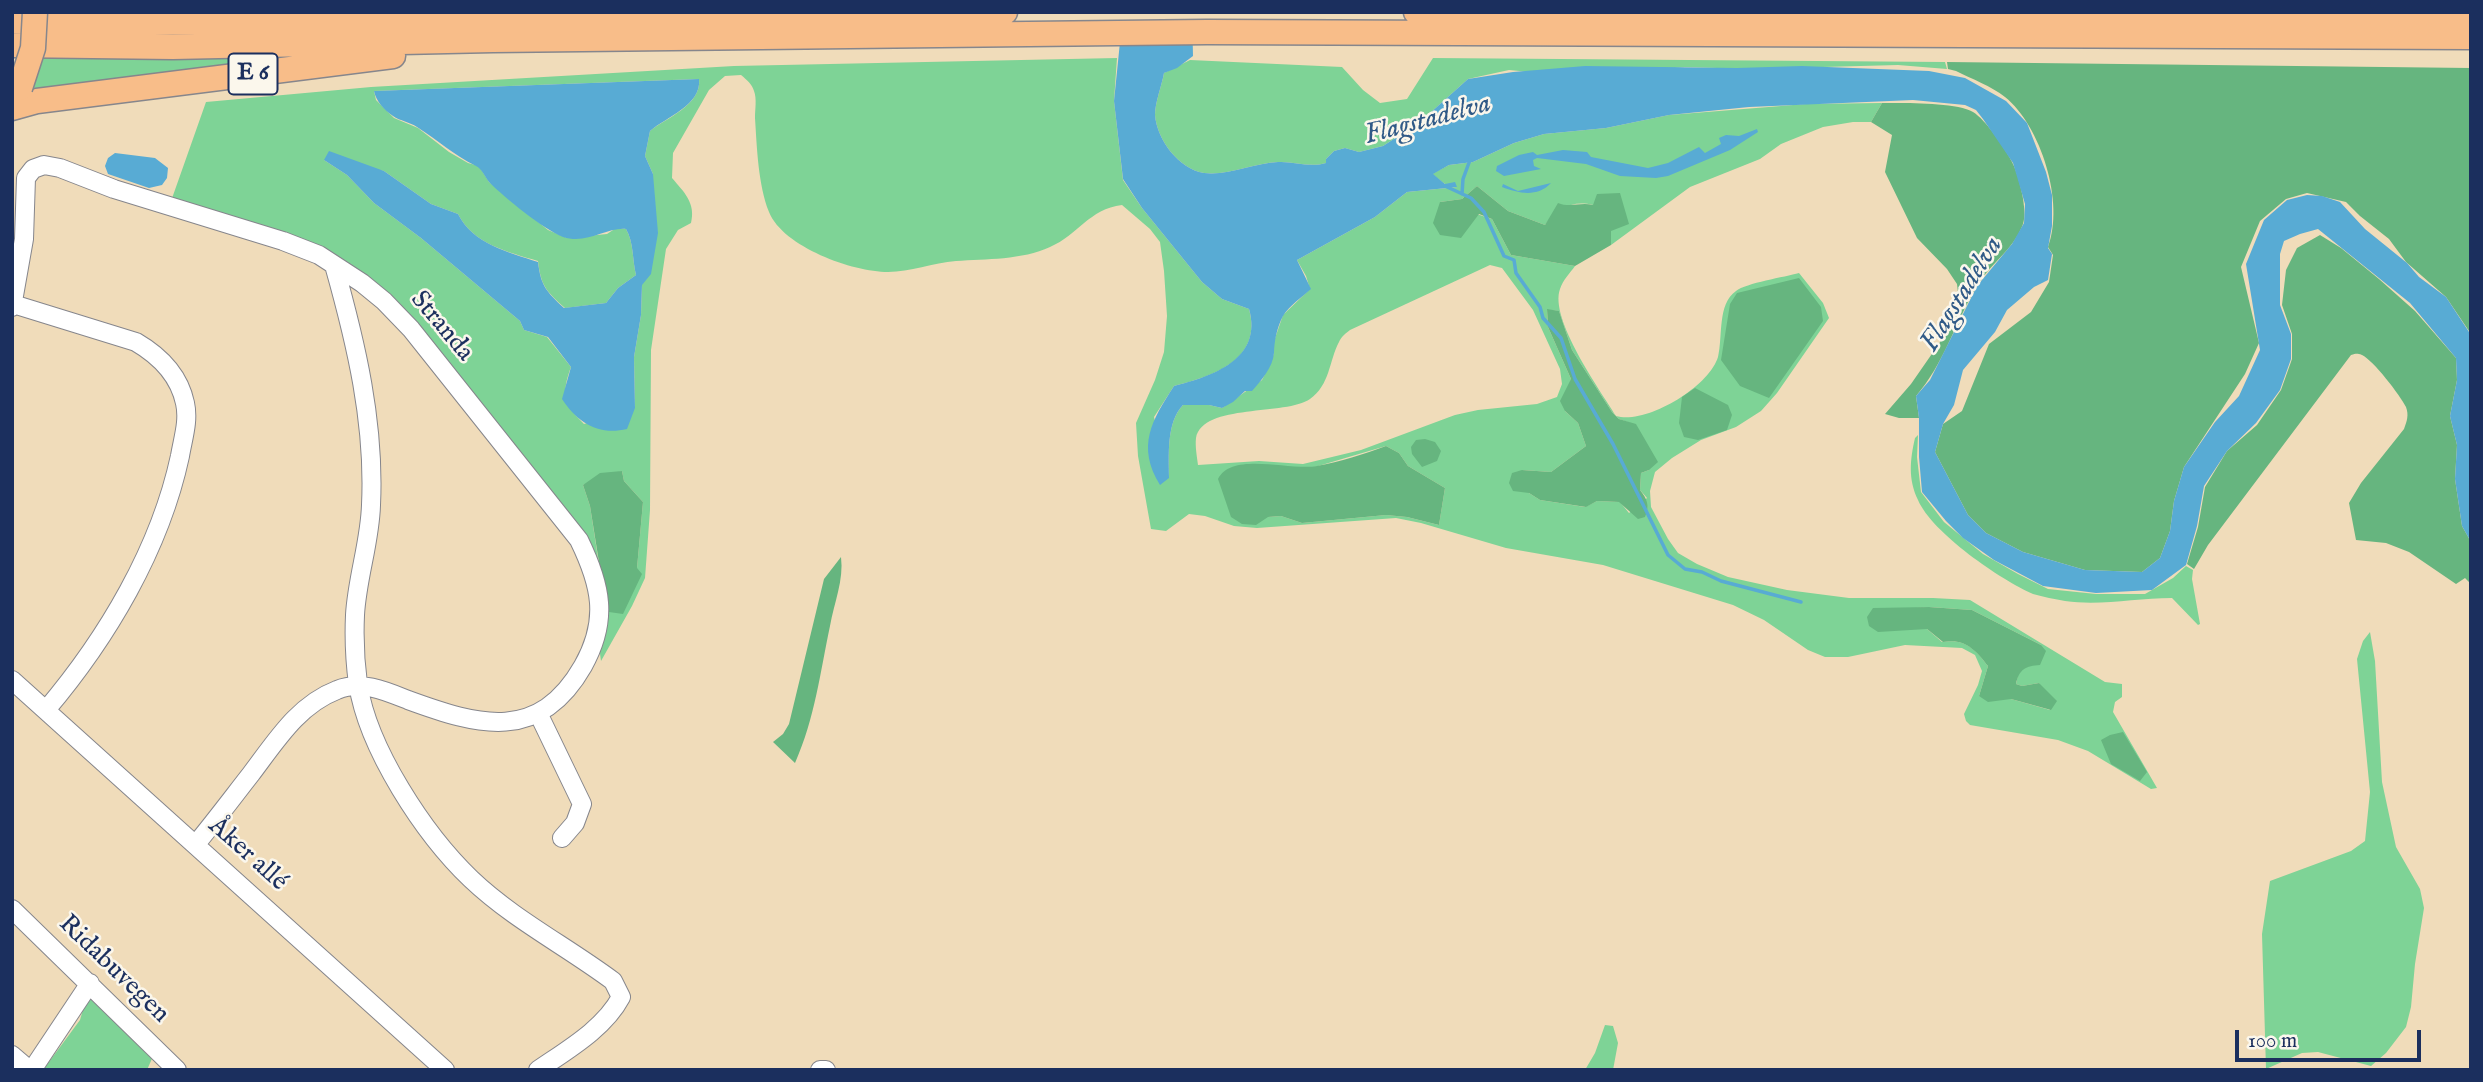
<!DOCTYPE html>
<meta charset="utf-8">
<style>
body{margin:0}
#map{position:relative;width:2483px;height:1082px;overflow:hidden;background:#f0dcba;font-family:"IM FELL English",serif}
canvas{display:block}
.frame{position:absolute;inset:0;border:14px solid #1b2f5e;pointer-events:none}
.scale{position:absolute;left:2235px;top:1030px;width:186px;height:32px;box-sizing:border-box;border:4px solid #1b2f5e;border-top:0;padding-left:9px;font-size:21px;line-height:24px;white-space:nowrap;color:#1b2f5e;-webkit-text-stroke:5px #fbf7ec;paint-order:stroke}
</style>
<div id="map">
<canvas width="2483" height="1082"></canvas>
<div class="frame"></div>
<div class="scale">100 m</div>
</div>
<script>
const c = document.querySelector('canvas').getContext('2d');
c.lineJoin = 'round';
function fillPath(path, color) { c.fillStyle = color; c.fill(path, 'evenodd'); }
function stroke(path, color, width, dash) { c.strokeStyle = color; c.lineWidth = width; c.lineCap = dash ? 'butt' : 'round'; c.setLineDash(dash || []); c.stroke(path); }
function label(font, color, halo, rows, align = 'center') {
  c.font = font + ' "IM FELL English",serif'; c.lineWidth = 5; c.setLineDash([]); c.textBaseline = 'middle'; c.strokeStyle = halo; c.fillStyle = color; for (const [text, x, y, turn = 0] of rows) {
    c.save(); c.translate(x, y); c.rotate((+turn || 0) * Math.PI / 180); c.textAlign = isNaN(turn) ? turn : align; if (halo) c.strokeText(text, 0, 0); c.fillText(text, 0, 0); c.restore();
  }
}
const green = new Path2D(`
 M 370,53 L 32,95 L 30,87 L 40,56 Z
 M 1117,58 L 1114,101 L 1123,180 L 1142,208 L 1202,282 L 1222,299 L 1249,309 C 1263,360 1213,376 1174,386 L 1154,417 L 1169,478 C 1169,455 1166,423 1183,405 L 1209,405 L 1222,408 L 1262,380 L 1270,364 L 1274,353 L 1272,347 L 1283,315 L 1310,289 L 1306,276 L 1297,260 L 1375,217 L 1407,192 L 1457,187 L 1445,184 L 1432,174 L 1449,165 L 1473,162 L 1514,143 L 1544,134 L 1606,128 L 1669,115 L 1806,104 L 1882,103 L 1871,122 L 1853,122 L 1823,127 L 1781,144 L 1760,159 L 1690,187 L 1611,245 L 1611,231 L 1593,205 C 1573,200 1557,208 1545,225 L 1508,211 L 1477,186 L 1462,199 L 1440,202 L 1492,219 L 1511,255 L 1575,266 C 1570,273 1563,280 1560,289 C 1549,319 1600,390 1616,416 C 1646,425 1709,387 1718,357 C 1723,337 1717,304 1736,291 C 1746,283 1785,277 1799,273 L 1823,303 L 1829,318 L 1777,393 L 1761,411 L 1736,427 L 1701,440 L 1672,458 L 1655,472 L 1650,491 L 1651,507 L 1668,539 L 1678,553 L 1697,564 L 1728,577 L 1787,590 L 1849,598 L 1933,598 L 1970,600 L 2105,682 L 2122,684 L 2122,697 L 2115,702 L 2113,712 L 2157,788 L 2151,789 L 2088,751 L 2058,740 L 1970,725 L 1966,721 L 1964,714 L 1978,685 L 1982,671 L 1975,655 L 1962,648 L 1905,645 L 1848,657 L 1825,657 L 1808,650 L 1764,620 L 1733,605 L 1603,565 L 1506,548 L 1421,523 L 1396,518 L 1257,528 L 1234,526 L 1205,516 L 1189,514 L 1166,531 L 1151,529 L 1138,456 L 1136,423 L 1155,380 L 1164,352 L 1167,316 L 1164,271 L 1160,242 L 1150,229 L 1122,205 C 1089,209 1078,235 1050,247 C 1022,260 986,259 956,261 C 933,263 910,272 888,272 C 853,272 783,247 769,212 C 758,184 757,148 755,118 C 755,109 757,99 754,91 C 752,84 747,80 741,75 L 725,76 L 709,90 L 673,153 L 672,178 C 684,192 696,203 691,223 L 678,230 L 666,249 L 651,350 L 650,510 L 645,578 L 632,606 L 601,661 L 599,646 L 602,583 L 361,275 L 170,204 L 206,102 L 371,87 L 734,66 ZM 699,79 C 702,105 666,118 650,131 L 645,156 L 653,174 L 653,187 L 642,284 L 641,315 L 634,357 L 635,408 L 584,424 C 564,404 561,394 571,367 L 547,337 L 524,330 L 520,321 L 421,238 L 374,203 L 347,175 L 324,160 L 384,171 L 431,204 L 458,214 C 473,244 508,252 538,261 C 541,286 546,291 565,308 L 606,303 L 618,288 L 636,275 C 632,259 634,243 626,229 L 616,228 L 607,234 L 567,238 L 548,230 L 489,182 L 479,166 L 468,163 L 449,152 L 418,128 L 394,118 L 376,100 L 374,91 ZM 1490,265 L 1502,268 L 1533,310 L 1560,369 L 1562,384 L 1557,397 L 1537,404 L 1478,410 L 1455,415 L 1361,450 L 1303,464 L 1259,461 L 1198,465 C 1197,457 1195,446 1196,438 C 1203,403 1286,416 1310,399 C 1330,385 1329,361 1339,342 C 1341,337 1346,333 1350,330 ZM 1547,310 L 1559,311 L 1572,350 L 1612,412 L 1619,419 L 1636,425 L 1649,470 L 1641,473 L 1640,490 L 1647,498 L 1629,513 L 1620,502 L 1597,501 L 1585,507 L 1540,500 L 1529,493 L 1522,470 L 1551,472 L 1586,446 L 1578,423 L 1565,411 L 1571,379 L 1548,327 ZM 1386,446 L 1399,453 L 1408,466 L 1445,488 L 1439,525 L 1407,517 L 1386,515 L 1302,523 L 1281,516 L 1268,517 L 1295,467 L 1315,467 ZM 622,471 L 624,481 L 643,502 L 637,568 L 600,571 L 590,506 L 583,485 ZM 1929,607 L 1972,610 L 2041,645 L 2018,675 L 2016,684 L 2022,686 L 2039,683 L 2050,710 L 2011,699 L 1979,696 L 1988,666 C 1975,649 1965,638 1942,642 L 1927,629 L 1916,608 Z
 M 1433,58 L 1945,62 L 1947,69 L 1898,65 L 1749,69 L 1685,67 L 1642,71 L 1541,73 L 1509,70 L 1468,79 L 1420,122 L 1383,146 L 1359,152 L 1345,148 L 1334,151 L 1326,159 L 1326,163 C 1310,168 1294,161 1278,162 C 1254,163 1228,176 1204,173 C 1179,169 1157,140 1155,115 C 1155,102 1162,85 1164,73 L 1190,60 L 1342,67 L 1363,90 L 1380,103 L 1407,99 Z
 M 1918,435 L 1917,457 L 1921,492 L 1944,522 L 1983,554 L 2018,574 L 2048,589 L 2096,594 L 2145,594 L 2173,578 L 2186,566 L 2193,570 L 2192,579 L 2200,624 L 2198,625 L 2172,598 C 2136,598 2101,606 2065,601 C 2055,599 2043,597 2033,594 C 2001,580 1932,533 1918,500 C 1908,479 1910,460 1915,438 Z
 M 2370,632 L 2375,661 L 2382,782 L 2396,847 L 2420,889 L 2424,908 L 2415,964 L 2411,1007 L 2406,1027 L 2386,1053 L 2371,1066 L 2318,1052 L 2302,1053 L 2266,1069 L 2262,934 L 2270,881 L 2351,851 L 2365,841 L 2370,792 L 2357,659 L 2363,641 Z
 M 89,996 L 154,1054 L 147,1070 L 43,1070 L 80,1020 L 86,999 Z
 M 1605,1025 L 1613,1026 L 1618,1043 L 1613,1070 L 1585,1070 L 1595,1053 Z`);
const forest = new Path2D(`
 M 1947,62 L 2471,68 L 2471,334 L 2446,297 L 2406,262 L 2389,239 L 2360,216 L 2346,202 L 2307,193 L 2286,199 L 2260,221 L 2241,267 L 2259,343 L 2245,374 L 2184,467 L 2174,501 L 2170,531 L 2160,558 L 2142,572 L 2085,570 L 2023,552 L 1986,533 L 1968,515 L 1935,452 L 1943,424 L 1962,411 L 1989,344 L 2031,312 L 2049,282 L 2053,255 L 2048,247 C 2065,203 2041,126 2005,97 C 1991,86 1972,79 1956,71 L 1948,69 Z
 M 1882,103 C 1903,103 1956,102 1973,112 C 1985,119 2006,149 2012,162 C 2019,175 2028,211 2023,224 C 2014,250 1988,265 1975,289 C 1955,324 1943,365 1916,396 L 1919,418 L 1899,418 L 1885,414 L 1911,384 L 1954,322 L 1959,301 L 1957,284 L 1947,269 L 1917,238 L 1885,172 L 1892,135 L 1871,122 Z
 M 1477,186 L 1508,211 L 1545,225 L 1558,203 C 1570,208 1580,202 1593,205 L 1597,194 L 1620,193 L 1629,224 L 1611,231 L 1611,245 L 1575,266 L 1511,255 L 1492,219 L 1479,214 L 1461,238 L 1440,235 L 1433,223 L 1440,202 L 1462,199 Z
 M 2320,235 L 2341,248 L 2379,279 L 2415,311 L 2456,358 L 2457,380 L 2450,416 L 2457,445 L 2455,479 L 2462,526 L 2471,542 L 2471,584 L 2465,578 L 2456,584 L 2409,552 L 2386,543 L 2356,540 L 2349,503 L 2361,483 L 2404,429 C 2407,421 2409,415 2406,407 C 2400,395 2373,360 2362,355 C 2356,353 2356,354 2351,355 L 2208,545 L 2194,569 L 2187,564 L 2198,527 L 2205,487 L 2227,451 L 2257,425 L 2281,390 L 2292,359 L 2292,334 L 2282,305 L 2286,270 L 2297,248 Z
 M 1799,278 L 1821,307 L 1823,321 L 1769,398 L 1740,386 L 1721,360 L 1730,304 L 1737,293 Z
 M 1547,309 L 1559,311 L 1572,350 L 1612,412 L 1619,419 L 1636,424 L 1658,462 L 1649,470 L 1641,473 L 1640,490 C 1647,499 1650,505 1645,517 L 1638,519 L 1619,502 L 1597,501 L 1586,507 L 1540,500 L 1529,493 L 1513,491 L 1509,483 L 1512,473 L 1522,470 L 1551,472 L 1586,446 L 1578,423 L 1565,411 L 1560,401 L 1571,379 L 1548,327 Z
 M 1695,388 L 1728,405 L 1732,415 L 1727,430 L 1698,440 L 1684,437 L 1679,423 L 1682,397 Z
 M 1425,439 L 1435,442 L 1441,451 L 1437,461 L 1422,467 L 1412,454 L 1411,447 L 1416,440 Z
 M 1386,446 L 1399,453 L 1408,466 L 1445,488 L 1439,525 L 1407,517 L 1386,515 L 1302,523 L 1281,516 L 1268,517 L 1256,525 L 1242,524 L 1231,517 L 1218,479 C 1232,451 1290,471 1317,466 C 1340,462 1364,454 1386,446 Z
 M 622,471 L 624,481 L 643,502 L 637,568 L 642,574 L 623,614 L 609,612 L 606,606 L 590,506 L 583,485 L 600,473 Z
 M 841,557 C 844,580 834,603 830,626 C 820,673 815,718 795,763 L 773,742 L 783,734 L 789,724 L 824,579 Z
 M 1929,607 L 1972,610 L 2041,645 L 2046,651 L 2040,665 C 2026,666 2019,669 2016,684 L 2022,686 L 2039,683 L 2057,701 L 2051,710 L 2011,699 L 1988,702 L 1979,696 L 1988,666 C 1975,649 1964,638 1943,642 L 1927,629 L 1878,632 L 1869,626 L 1867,617 L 1873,608 Z
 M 2123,732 L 2147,772 L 2140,781 L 2111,764 L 2101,740 L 2110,735 Z`);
const water = new Path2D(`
 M 1120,12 L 1192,12 L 1193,56 L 1177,68 L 1164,73 C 1162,85 1155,102 1155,115 C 1157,140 1179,169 1204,173 C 1228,176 1254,163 1278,162 C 1294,161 1310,168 1326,163 L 1326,159 L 1334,151 L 1345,148 L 1359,152 L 1383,146 L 1420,122 L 1468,79 L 1513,72 L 1585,66 L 1737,68 L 1802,66 L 1929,71 L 1965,78 L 2006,101 L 2027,123 L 2046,172 L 2052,195 L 2052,226 L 2048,248 L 2052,254 L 2048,280 L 2034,287 L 2007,310 L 1995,332 L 1963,370 L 1954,405 L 1943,424 L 1935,452 L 1968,515 L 1986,533 L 2023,552 L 2085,570 L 2142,572 L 2160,558 L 2170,531 L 2174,501 L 2184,467 L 2215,422 L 2239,396 L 2260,350 L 2246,264 L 2264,220 L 2287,200 L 2307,195 L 2322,196 L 2340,202 L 2365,229 L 2407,263 L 2419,277 L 2446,297 L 2471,335 L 2471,542 L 2462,526 L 2455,479 L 2457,445 L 2450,416 L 2457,380 L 2456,358 L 2410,303 L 2318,229 L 2300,234 L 2284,241 L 2280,254 L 2280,305 L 2291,334 L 2291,359 L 2280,390 L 2256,423 L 2227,451 L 2204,486 L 2197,526 L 2186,565 L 2152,590 L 2096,593 L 2043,586 L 1994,560 L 1963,538 L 1946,521 L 1922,492 L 1919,457 L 1919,418 L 1916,396 L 1930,380 L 1977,286 L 2012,244 L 2024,223 L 2025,204 L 2013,163 L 1983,119 L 1976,110 L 1965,105 L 1913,100 L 1749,107 L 1669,115 L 1606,128 L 1544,134 L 1514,143 L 1473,162 L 1449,165 L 1433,174 L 1445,184 L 1455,182 L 1457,187 L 1407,192 L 1375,217 L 1297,260 L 1311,289 C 1302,297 1289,306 1283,316 C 1277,327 1274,342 1274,353 C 1273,367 1261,381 1252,391 L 1245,391 L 1233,402 L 1222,408 L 1209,405 L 1183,405 C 1166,423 1169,455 1169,478 L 1160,485 C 1136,446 1152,420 1174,386 C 1213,376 1263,359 1249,309 L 1222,299 L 1202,282 L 1142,208 L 1123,179 L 1114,101 L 1120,42 Z
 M 699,79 C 702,105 666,117 650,131 L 645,156 L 653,174 L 658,233 L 651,274 L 642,285 L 641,315 L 634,357 L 635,408 L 627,429 C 598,436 577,422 562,399 L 571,367 L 548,337 L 524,330 L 520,321 L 421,238 L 374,203 L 347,175 L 324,160 L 329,151 L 384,171 L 431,204 L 458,214 C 473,244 508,252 538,262 C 541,286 546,291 564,308 L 606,303 L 618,288 L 636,275 C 632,259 634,243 626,229 C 607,227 587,245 563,237 C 543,229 505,198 489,182 C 485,177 482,169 476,166 C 452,154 439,141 417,127 C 410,122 400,121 393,116 C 384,110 376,101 374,91 Z
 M 1757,129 L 1758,132 L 1730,150 L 1668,176 L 1656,178 L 1620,176 L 1586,164 L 1537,158 L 1533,160 L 1534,166 L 1541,169 L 1504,176 L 1496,171 L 1497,166 L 1519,155 L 1533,152 L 1537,155 L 1563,150 L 1587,152 L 1591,157 L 1648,168 L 1668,163 L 1699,147 L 1705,153 L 1721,144 L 1719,138 L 1726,135 L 1739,136 Z
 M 115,153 L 155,158 L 168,168 L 167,178 L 162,185 L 149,188 L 108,174 L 105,166 L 108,158 Z
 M 1551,183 C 1537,198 1518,193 1502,187 L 1503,184 L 1518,191 Z`);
const pier = new Path2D(`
 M 1116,12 L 1195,12 L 1196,44 L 1116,43 Z`);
const stream = new Path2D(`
 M 1445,186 L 1471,198 L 1484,212 L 1504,256 L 1514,260 L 1516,273 L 1540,307 L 1543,318 L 1561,338 L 1575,379 L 1613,444 L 1668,555 L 1685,569 L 1702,572 L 1721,581 L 1801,602
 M 1462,194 L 1463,179 L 1470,160`);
const minor = new Path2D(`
 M 334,265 C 356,343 375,423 371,505 C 370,542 357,578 355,615 C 354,637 355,662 358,684 C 368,749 424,834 471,879 C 513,919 566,946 613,981 L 621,997 C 604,1029 567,1050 538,1070
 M 13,304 L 136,342 C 160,356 179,375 185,403 C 189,421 183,438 180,456 C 160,549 107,638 46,710
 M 12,307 L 24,239 L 26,178 L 33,169 L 44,165 L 60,168 L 114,189 L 283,241 L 319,255 L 362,283 L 384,301 L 411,329 L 579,540 C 601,585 609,620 583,666 C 539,743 479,726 408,700 C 386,691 361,680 337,690 C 298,705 276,741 251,774 C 233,797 215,821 196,844
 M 12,680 L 445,1070
 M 539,715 L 582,804 L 575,823 L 562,838
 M 12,909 L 177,1070
 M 12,1055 L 26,1067 L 34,1067 L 90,983
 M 820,1070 L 826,1070`);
const highway = new Path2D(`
 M 1416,12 L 2471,17
 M 12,21 L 153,23 L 1005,12
 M 12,45 L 173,47 L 493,40 L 1207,32 L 2471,37
 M 12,108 L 37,101 L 393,56`);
const highwayBridge = new Path2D(`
 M 20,88 L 33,48 L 35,12`);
const shields = [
 [253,74,49]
];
const shieldNames = [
 ["E 6",253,74]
];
const streetNames = [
 ["Stranda",441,327,50],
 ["Åker allé",247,855,42],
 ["Ridabuvegen",113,970,44]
];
const waterNames = [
 ["Flagstadelva",1428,121,-15],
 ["Flagstadelva",1963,295,-58]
];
fillPath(green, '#7ed396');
fillPath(forest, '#66b57f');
fillPath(water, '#58abd4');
fillPath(pier, '#f0dcba');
stroke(stream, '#58abd4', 3.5);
stroke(minor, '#86868c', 20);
stroke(highway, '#86868c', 27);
stroke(minor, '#fff', 18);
stroke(highway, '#f8bd89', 24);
stroke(highwayBridge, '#86868c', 27, []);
stroke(highwayBridge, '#f8bd89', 24);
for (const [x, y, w] of shields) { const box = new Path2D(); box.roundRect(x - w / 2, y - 20.5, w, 41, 5); c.fillStyle = '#fbf7ec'; c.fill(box); stroke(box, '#1b2f5e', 2); }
label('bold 24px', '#1b2f5e', null, shieldNames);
label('26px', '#1b2f5e', '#fbf7ec', streetNames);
label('italic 28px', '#305a87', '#fbf7ec', waterNames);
</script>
